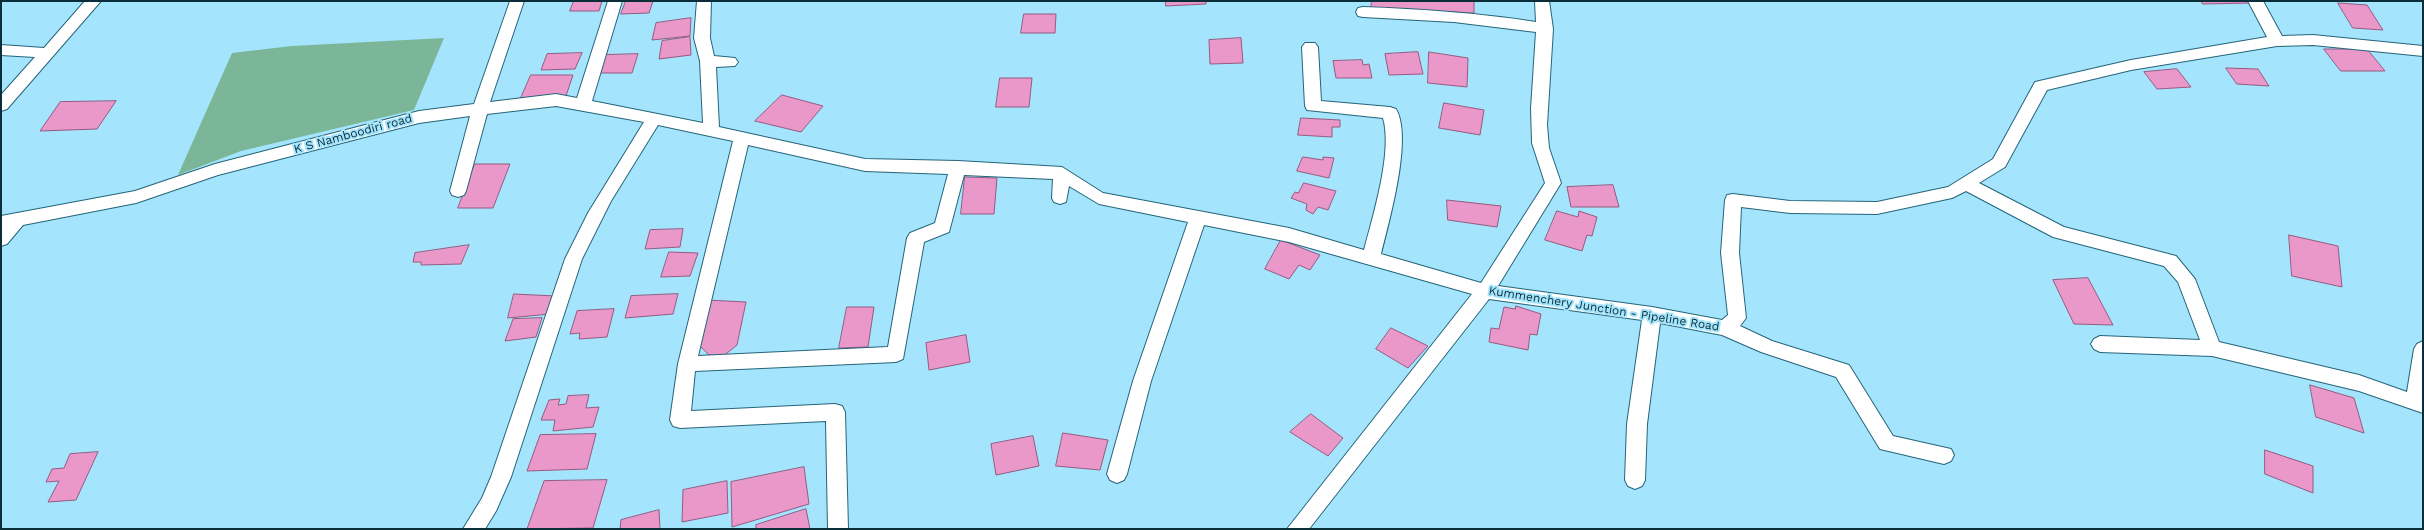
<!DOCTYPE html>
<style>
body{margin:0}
#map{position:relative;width:2424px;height:530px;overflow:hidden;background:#a4e4fc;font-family:"Work Sans",sans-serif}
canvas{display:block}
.frame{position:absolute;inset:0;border:2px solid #092e39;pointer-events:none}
</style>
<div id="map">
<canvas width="2424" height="530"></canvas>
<div class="frame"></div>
</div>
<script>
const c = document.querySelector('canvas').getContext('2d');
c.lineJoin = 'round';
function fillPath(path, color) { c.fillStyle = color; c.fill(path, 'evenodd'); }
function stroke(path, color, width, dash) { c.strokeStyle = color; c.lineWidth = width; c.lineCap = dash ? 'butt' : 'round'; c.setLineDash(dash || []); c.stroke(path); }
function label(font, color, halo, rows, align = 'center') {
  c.font = font + ' "Work Sans",sans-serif'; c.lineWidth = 4; c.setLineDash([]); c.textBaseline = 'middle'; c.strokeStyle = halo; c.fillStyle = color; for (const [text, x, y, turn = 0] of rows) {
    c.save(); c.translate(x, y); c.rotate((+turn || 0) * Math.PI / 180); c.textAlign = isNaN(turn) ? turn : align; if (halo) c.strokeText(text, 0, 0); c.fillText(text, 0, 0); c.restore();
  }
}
const green = new Path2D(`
 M 444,38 L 414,110 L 241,151 L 178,175 L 232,53 L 292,46 Z`);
const building = new Path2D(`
 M 574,1 L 602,1 L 599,11 L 570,11 Z
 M 626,1 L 653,1 L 649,13 L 621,14 Z
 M 1166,1 L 1206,1 L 1206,4 L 1166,6 Z
 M 1372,1 L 1474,1 L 1474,13 L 1371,8 Z
 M 2201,1 L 2250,1 L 2252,3 L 2203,4 Z
 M 2338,3 L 2367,5 L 2383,30 L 2353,28 Z
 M 1024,14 L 1056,14 L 1055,33 L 1021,33 Z
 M 691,18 L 690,36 L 652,40 L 656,23 Z
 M 690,37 L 691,55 L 659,59 L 662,41 Z
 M 1241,38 L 1243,63 L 1210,64 L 1209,40 Z
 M 2324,49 L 2367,49 L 2385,71 L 2341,71 Z
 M 1418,52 L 1423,74 L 1389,75 L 1385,54 Z
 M 1429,52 L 1468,58 L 1467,87 L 1428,83 Z
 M 582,53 L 575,69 L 541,70 L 547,54 Z
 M 638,54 L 632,73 L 600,73 L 605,55 Z
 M 1362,60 L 1363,65 L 1369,64 L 1372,78 L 1336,78 L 1333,61 Z
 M 2226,68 L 2258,69 L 2269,86 L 2237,84 Z
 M 2177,69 L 2191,87 L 2157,89 L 2144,72 Z
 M 531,75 L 573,75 L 566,96 L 521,98 Z
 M 1000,78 L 1032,78 L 1029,107 L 996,107 Z
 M 782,95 L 823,106 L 801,132 L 755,121 Z
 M 116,101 L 97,129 L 40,131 L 60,102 Z
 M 1444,103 L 1484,110 L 1480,135 L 1439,128 Z
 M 1301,118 L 1340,120 L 1340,127 L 1332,127 L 1332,137 L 1298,135 Z
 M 1303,157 L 1323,160 L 1323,157 L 1334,158 L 1329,178 L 1297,171 Z
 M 475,164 L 510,164 L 493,208 L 458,208 Z
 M 965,177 L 997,178 L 994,214 L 961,214 Z
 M 1304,183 L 1336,191 L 1328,210 L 1318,207 L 1313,214 L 1306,210 L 1307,204 L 1291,198 L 1295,192 L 1298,193 Z
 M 1613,185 L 1619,207 L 1571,207 L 1567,187 Z
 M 1447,200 L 1501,206 L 1497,227 L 1448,220 Z
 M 1557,211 L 1578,217 L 1579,211 L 1597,217 L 1592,236 L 1587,235 L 1582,251 L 1545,240 Z
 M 683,229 L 680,247 L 645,249 L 650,230 Z
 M 2289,235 L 2338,246 L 2342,287 L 2292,276 Z
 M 1281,240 L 1320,255 L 1310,270 L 1299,265 L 1289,279 L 1265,269 Z
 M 469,245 L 461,264 L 421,265 L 421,262 L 413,262 L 415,253 Z
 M 669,252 L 698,253 L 690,276 L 661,277 Z
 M 2088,278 L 2113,325 L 2074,324 L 2053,280 Z
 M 514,294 L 555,296 L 550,314 L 508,318 Z
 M 678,294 L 673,314 L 625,318 L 631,296 Z
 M 706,300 L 746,302 L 737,345 L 722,357 L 709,355 L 700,346 Z
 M 1516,306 L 1541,314 L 1537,335 L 1530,334 L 1528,350 L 1489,342 L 1491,328 L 1499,329 L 1504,307 L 1515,309 Z
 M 847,307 L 874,307 L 868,347 L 839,348 Z
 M 614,309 L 607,337 L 579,339 L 580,333 L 570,334 L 577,311 Z
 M 542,318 L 536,337 L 505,341 L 513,319 Z
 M 1391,328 L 1428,346 L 1408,368 L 1376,349 Z
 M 966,335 L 970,362 L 929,370 L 926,343 Z
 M 2310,385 L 2354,398 L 2364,433 L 2316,417 Z
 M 589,395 L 586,408 L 599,407 L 593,427 L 553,431 L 555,420 L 541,420 L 549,400 L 560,399 L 558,405 L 566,404 L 568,396 Z
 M 1311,414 L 1343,438 L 1328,456 L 1290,432 Z
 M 1063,433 L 1108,440 L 1100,470 L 1056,466 Z
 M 596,434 L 587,469 L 527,471 L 540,435 Z
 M 1033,436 L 1039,466 L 996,475 L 991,444 Z
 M 2265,450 L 2313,466 L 2313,493 L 2265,474 Z
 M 98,452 L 76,500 L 48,502 L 59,481 L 46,482 L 52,469 L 64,468 L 70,454 Z
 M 804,467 L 809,504 L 732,527 L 731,482 Z
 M 607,480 L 593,528 L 527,529 L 544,481 Z
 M 727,481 L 728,513 L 682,522 L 683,490 Z
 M 806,509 L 810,529 L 756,529 L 756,525 Z
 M 659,510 L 660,529 L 620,529 L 621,520 Z`);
const minor = new Path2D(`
 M 85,1 L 101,1 L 7,109 L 1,111 L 1,95 L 35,57 L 1,55 L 1,45 L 44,48 Z
 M 510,1 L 524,1 L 490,102 L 556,94 L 577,98 L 608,1 L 622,1 L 592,101 L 703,123 L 700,61 L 694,38 L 697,1 L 711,1 L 710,38 L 714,56 L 735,58 L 738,62 L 735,66 L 716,67 L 719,127 L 865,159 L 958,161 L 1062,167 L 1103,193 L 1289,228 L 1364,250 C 1373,216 1393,151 1383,118 L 1307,110 L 1305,106 L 1302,47 L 1305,43 L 1315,43 L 1318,47 L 1321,101 L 1390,107 L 1396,109 C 1413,138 1389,221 1381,254 L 1481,283 L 1545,183 L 1532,143 L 1531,108 L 1536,32 L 1454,22 L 1363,17 L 1358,16 L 1356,12 L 1358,8 L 1363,7 C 1421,9 1479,13 1536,22 L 1535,1 L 1549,1 L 1553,29 L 1547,125 L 1549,148 L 1561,183 L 1498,286 L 1652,307 L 1722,320 L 1728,315 L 1721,253 L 1725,200 L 1727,195 L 1733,194 L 1790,201 L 1877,202 L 1948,187 L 1993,159 L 2035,82 L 2131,60 L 2267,37 L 2248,1 L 2263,1 L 2282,36 L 2313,35 L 2423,46 L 2423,56 L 2313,45 L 2277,46 L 2131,70 L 2047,90 L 2005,167 L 1979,183 L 2064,227 L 2176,256 L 2195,279 L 2219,342 L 2359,375 L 2407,392 L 2414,349 L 2417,344 L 2423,341 L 2423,413 L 2359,391 L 2212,356 L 2100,352 L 2094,349 L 2091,344 L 2094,339 L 2100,336 L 2200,340 L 2178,282 L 2164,266 L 2053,237 L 1966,191 L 1952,198 L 1877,214 L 1790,213 L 1741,207 L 1739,253 L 1746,318 L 1740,326 L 1772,341 L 1849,365 L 1893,436 L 1951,449 L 1954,455 L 1951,461 L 1944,464 L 1880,449 L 1836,377 L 1761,352 L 1722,335 L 1660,323 L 1647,424 L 1645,480 L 1642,486 L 1635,489 L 1628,486 L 1625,480 L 1627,424 L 1642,320 L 1489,299 L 1309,529 L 1287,529 L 1472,294 L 1289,242 L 1204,225 L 1151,381 L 1127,474 L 1124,480 L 1117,483 L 1110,480 L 1107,474 L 1133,381 L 1188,222 L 1099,204 L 1069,186 L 1066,202 L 1060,204 L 1054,202 L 1052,198 L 1053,179 L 964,175 L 949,232 L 924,242 L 903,359 L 896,362 L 695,371 L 691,411 L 835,404 L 842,406 L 845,412 L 848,529 L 828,529 L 826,421 L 680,428 L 673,426 L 670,420 L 678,364 L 733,141 L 658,125 L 611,201 L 582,259 L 511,477 L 496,511 L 485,529 L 463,529 L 482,498 L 491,477 L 565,259 L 588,213 L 644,122 L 556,106 L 487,114 L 466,191 L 464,195 L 458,197 L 452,195 L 450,191 L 470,116 L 419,123 L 218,175 L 136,203 L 23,225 L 7,244 L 1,246 L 1,216 L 135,191 L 215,164 L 419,111 L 474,104 ZM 748,145 L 865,171 L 948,174 L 935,223 L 910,233 L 907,238 L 888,347 L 698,356 Z`);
const streetNames = [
 ["K S Namboodiri road",353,134,-15],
 ["Kummenchery Junction - Pipeline Road",1604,309,9]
];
fillPath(green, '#7bb699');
fillPath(building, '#ea97ca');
stroke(building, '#955b7f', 1);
stroke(minor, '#25657a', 2);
fillPath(minor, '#fff');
label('12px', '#092e39', '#a4e4fc', streetNames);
</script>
